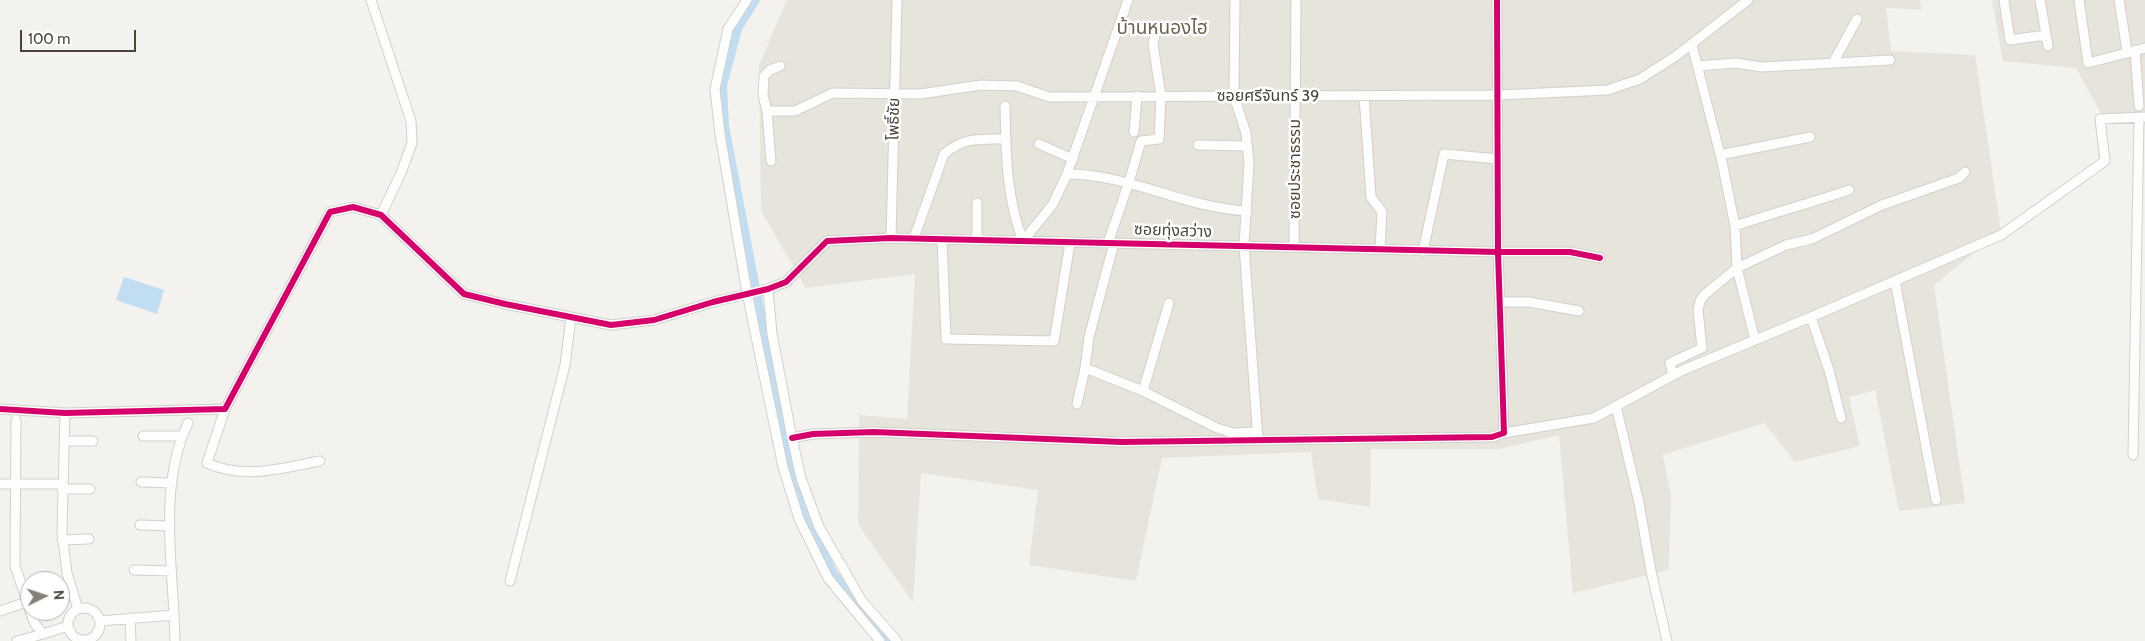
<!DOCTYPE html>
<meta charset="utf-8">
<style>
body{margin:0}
#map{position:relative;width:2145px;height:641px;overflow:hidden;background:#f4f2ee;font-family:Cabin,sans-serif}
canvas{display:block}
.north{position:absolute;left:20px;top:571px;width:50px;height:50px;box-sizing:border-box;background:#fff;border:1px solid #b7b4b0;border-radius:50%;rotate:86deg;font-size:14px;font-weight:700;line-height:20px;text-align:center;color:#4b4439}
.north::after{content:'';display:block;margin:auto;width:18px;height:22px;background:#868178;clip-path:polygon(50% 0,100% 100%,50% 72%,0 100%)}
.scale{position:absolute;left:20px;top:30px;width:116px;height:22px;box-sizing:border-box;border:2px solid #4b4439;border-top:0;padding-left:6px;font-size:15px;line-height:18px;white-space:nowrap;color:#4b4439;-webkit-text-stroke:4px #fff;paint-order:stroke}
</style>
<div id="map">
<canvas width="2145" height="641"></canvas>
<div class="north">N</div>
<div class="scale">100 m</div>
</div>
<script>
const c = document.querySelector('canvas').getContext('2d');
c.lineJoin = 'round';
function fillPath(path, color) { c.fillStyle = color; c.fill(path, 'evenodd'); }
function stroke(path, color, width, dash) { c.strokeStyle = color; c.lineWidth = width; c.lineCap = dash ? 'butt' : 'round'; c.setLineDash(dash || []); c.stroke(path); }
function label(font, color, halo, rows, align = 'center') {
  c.font = font + ' Cabin,"Noto Sans Thai",sans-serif'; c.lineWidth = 5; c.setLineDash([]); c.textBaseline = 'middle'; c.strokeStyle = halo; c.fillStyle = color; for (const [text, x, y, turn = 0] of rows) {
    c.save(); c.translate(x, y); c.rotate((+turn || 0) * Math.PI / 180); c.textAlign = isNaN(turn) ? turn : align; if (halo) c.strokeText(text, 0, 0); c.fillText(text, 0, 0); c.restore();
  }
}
const residential = new Path2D(`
 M 787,0 L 1920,0 L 1921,10 L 1886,8 L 1891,51 L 1975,55 L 2001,231 L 1934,285 L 1965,503 L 1899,511 L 1875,390 L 1849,397 L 1860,446 L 1795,462 L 1764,423 L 1663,455 L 1671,495 L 1669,570 L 1573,593 L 1559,435 L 1500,449 L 1371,449 L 1370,507 L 1318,499 L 1311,452 L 1162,458 L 1136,581 L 1029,565 L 1038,490 L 921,473 L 913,603 L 858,524 L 859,415 L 907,419 L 915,274 L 806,288 L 761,211 L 759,65 Z
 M 1992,0 L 2145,0 L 2145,125 L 2105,121 L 2076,68 L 2003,61 Z`);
const water = new Path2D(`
 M 124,277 L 164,290 L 157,314 L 116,300 Z`);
const canal = new Path2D(`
 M 756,0 L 738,29 L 723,85 L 725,126 L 789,461 L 805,515 L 834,574 L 889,641`);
const minor = new Path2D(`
 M 371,0 L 411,121 L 412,143 L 401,173 L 381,215
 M 747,0 L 728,29 L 715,89 L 720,134 L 747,293 L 783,467 L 799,519 L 828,578 L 880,641
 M 1235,0 L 1234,96 L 1246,133 L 1249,163 L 1244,246 L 1258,440
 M 2004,0 L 2010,40 L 2046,35
 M 2040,0 L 2048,46
 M 2079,0 L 2088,63 L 2145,48
 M 2119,0 L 2127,51
 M 2135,50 L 2139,106
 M 1833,63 L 1857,19
 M 1698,66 L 1735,63 L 1762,67 L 1890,60
 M 1364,96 L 1371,197 L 1382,212 L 1380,249
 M 1005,106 C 1006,153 1006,197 1023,241 L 1053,204 L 1067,174 L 1128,0
 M 767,111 L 795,111 L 833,93 L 920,94 L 981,85 L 1017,86 L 1049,97 L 1498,95 L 1608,90 L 1640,79 L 1676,56 L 1748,0
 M 1134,132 L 1137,96
 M 1039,144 L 1073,159
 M 1198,145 L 1247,146
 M 1720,155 L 1810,137
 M 771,161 L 767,111 L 763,95 L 764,76 L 770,70 L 780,66
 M 1067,174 C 1130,174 1185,208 1247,211
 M 1735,226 C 1773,213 1811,203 1849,190
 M 891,238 L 897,0
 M 914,238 L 944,154 C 964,137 980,139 1005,139
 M 942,239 L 946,339 L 1054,341 L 1070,243
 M 977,239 L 977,203
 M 1108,243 L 1129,182 L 1141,141 L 1159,139 L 1161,96 L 1153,44 L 1157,28
 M 1294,247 L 1296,0
 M 1423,251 L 1444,154 L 1498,159
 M 1895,281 L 1936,500
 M 768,289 L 772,334 L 792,438 L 801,478 L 819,527 L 862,601 L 897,641
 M 1500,302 L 1529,302 L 1579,311
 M 1811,317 L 2001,235 L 2105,161 L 2100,119 L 2145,117
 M 1755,340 L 1811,317 L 1829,370 L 1841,418
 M 1085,368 L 1143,391 L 1217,428 L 1233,433 L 1257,432
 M 1673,375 L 1670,363 L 1702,348 L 1698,310 L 1700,301 L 1704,295 L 1737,268 L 1786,245 L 1812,239 L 1882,205 L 1959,178 L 1965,172
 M 1143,391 L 1169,303
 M 1077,404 L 1085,368 L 1089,337 L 1114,243
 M 1616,406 L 1639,503 L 1651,571 L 1667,641
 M 0,409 L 65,413 L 225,409 L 330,212 L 353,207 L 381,215 L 464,294 L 505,304 L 611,325 L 654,320 L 713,302 L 768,289 L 786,282 L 827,241 L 891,238 L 1498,252 L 1570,252 L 1600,258
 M 225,409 L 207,463 C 244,480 282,468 320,461
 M 65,413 L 62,532 L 67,573 L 78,609
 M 16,420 L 15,566 L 30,610
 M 1504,433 L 1594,418 L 1681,371 L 1755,340 L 1737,268 L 1735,226 L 1722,162 L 1692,45
 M 143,436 L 182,436
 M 792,438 L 813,434 L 874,432 L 1121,442 L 1492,437 L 1504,433 L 1498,252 L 1497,0
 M 64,441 L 93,441
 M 2133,455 L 2139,117
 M 141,482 L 172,483
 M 0,484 L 62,484
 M 62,489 L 90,489
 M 140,525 L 170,526
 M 62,540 L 89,539
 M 134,570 L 172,571
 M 510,581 L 565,365 L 571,317
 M68 624a16 16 0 1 1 32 0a16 16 0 1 1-32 0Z
 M 0,611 L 27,602
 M 30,611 L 35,624 L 43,634 L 68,626
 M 130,618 L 131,641
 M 100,621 L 174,615
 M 17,641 L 43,634
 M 175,641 C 174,571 157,488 188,423`);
const cycleway = new Path2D(`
 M 0,409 L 65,413 L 225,409 L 330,212 L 353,207 L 381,215 L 464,294 L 505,304 L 611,325 L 654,320 L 713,302 L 768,289 L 786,282 L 827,241 L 891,238 L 1498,252 L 1570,252 L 1600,258
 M 792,438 L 813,434 L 874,432 L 1121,442 L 1492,437 L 1504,433 L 1498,252 L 1497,0`);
const streetNames = [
 ["ซอยศรีจันทร์ 39",1268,96],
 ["โพธิ์ชัย",894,119,-89],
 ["ซอยประชาธรรม",1295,169,-90],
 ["ซอยทุ่งสว่าง",1173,231,2]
];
const quarterNames = [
 ["บ้านหนองไฮ",1162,28]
];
fillPath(residential, '#e7e4dc');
fillPath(water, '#c0ddf1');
stroke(canal, '#c0ddf1', 8);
stroke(minor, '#d2d0cb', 11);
stroke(minor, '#fdfdfc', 9);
stroke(cycleway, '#d6006c', 6);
label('16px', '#4b4439', '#fff', streetNames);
label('19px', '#6e6250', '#fff', quarterNames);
</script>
